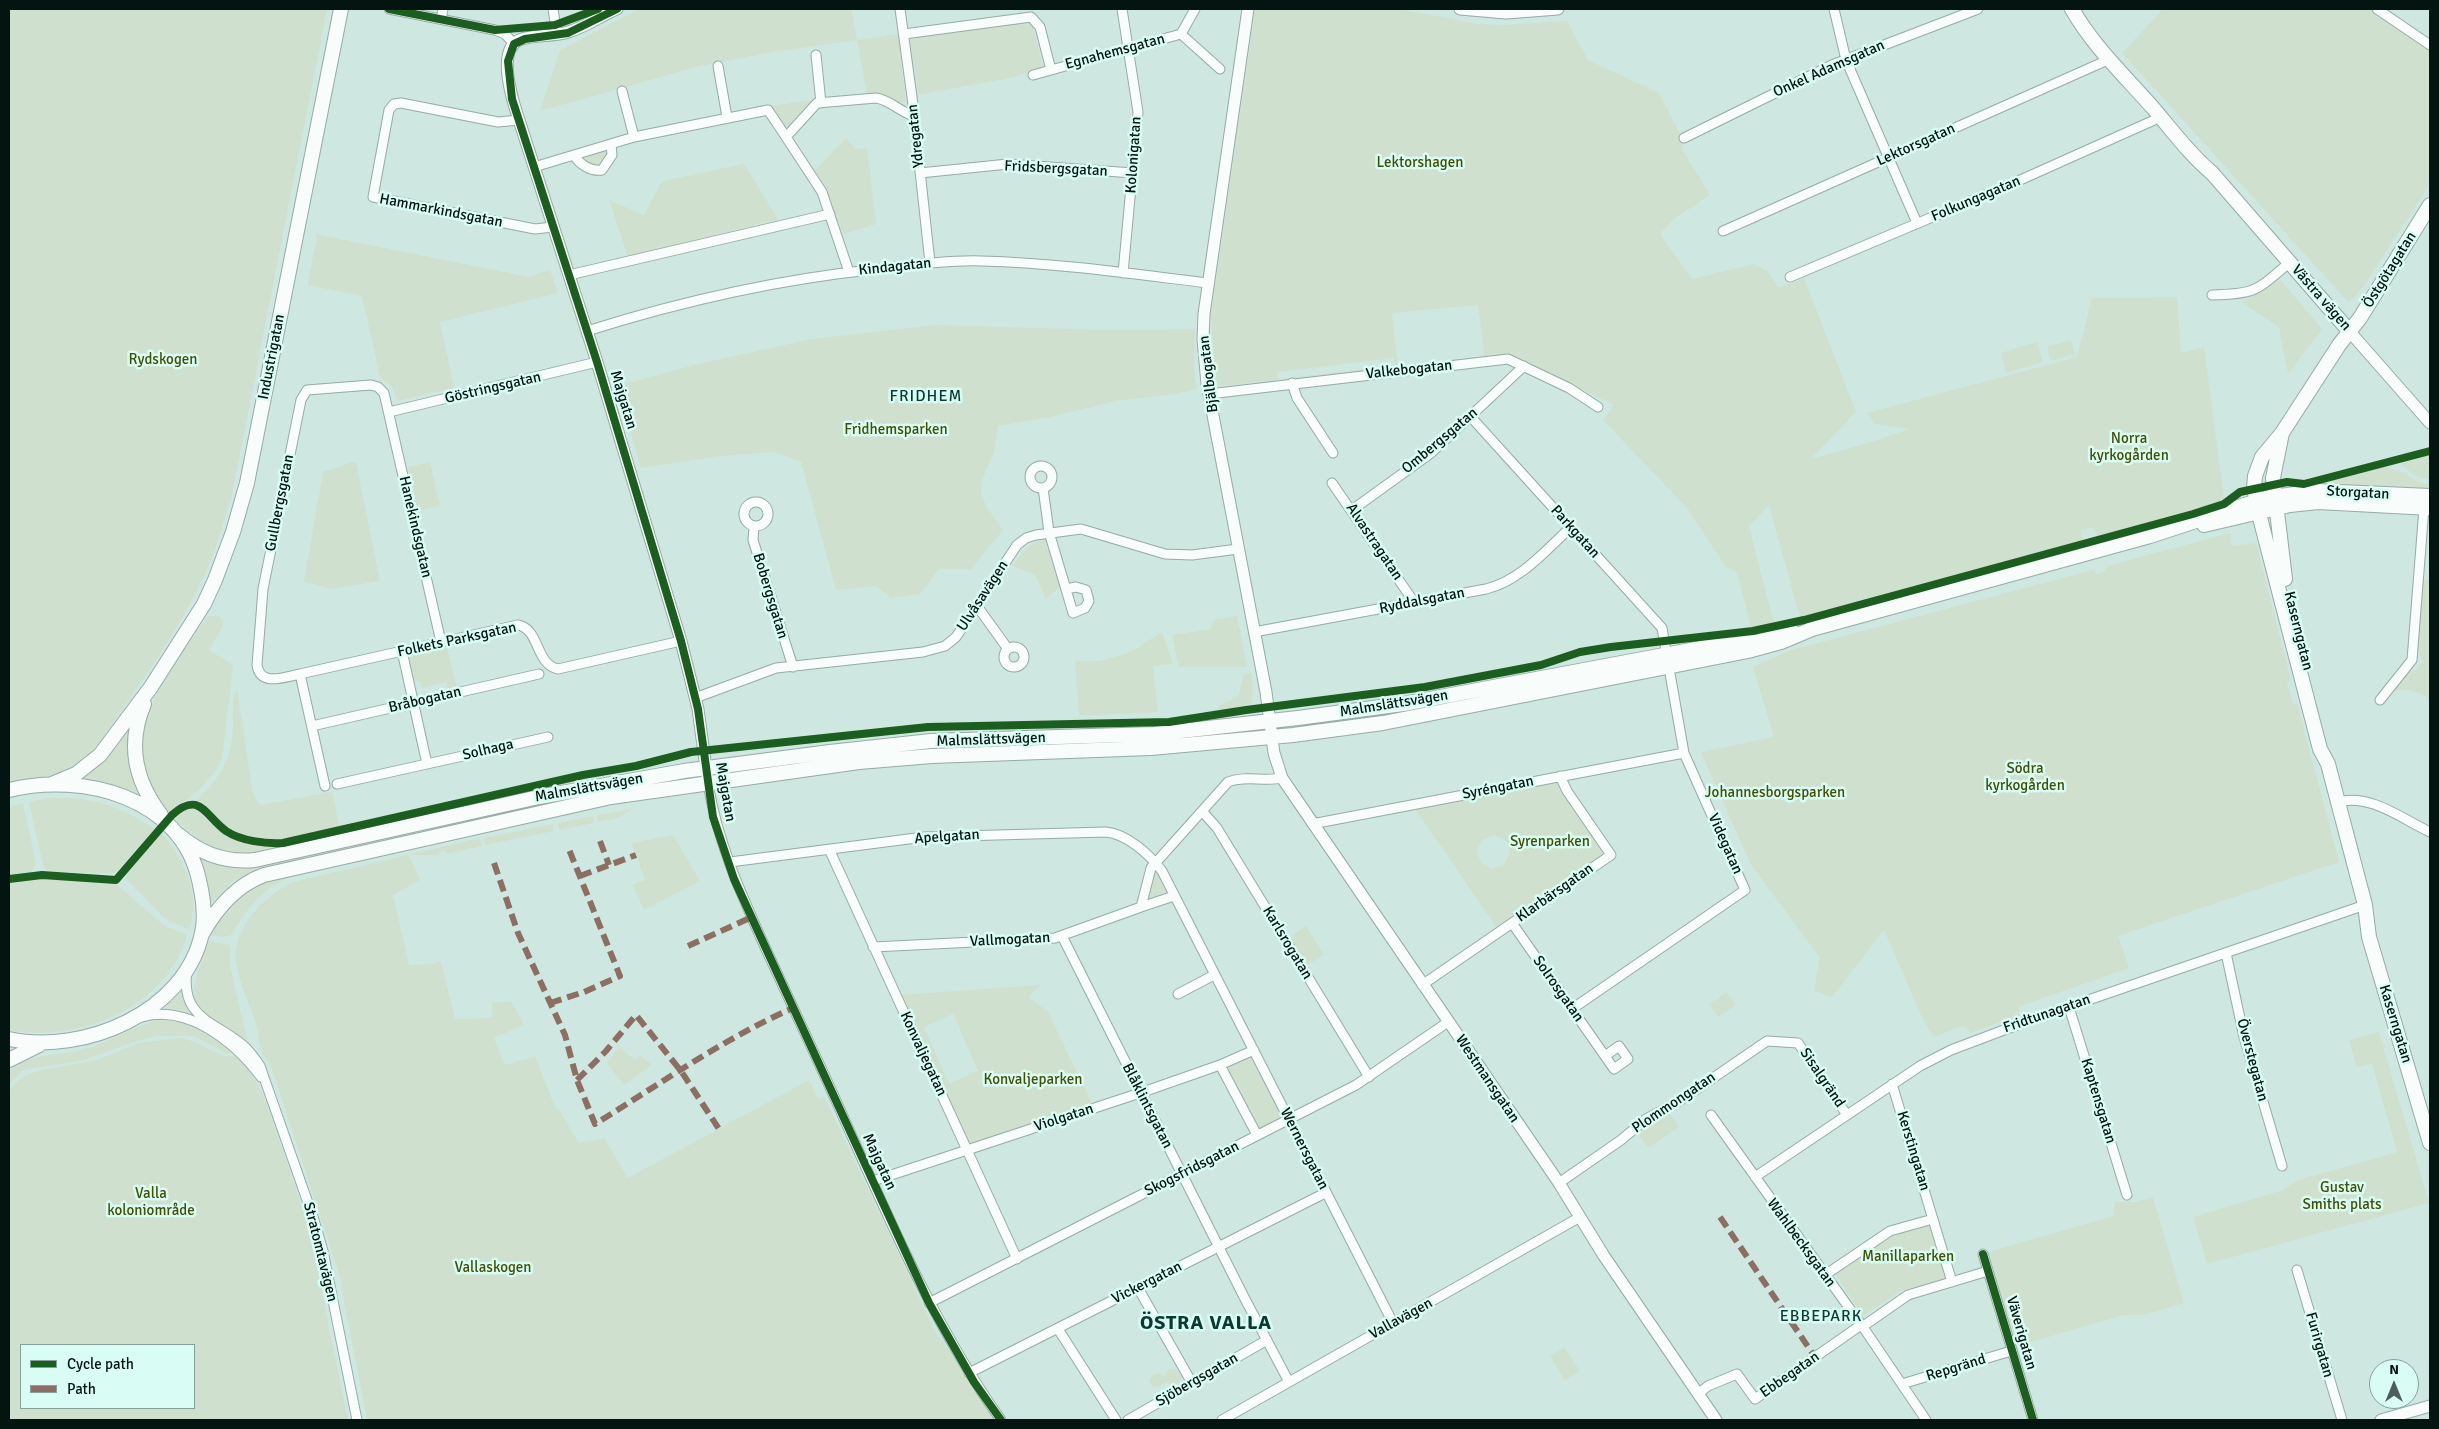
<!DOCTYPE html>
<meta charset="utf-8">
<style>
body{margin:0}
#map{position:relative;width:2439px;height:1429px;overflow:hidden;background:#cee8e1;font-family:Signika,sans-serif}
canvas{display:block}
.frame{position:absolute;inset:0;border:10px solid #041410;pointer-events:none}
.legend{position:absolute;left:20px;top:1344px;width:175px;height:65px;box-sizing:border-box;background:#d9fdf4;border:1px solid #84a099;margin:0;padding:6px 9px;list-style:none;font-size:15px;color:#041410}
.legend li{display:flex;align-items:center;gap:10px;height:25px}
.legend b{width:25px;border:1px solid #84a099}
.north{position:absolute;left:2369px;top:1359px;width:50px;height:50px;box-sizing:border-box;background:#d9fdf4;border:1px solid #84a099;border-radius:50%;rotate:0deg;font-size:14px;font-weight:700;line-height:20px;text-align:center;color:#041410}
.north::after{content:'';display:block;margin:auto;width:18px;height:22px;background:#4b5e59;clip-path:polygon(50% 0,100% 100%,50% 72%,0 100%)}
</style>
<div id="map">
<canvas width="2439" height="1429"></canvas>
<div class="frame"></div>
<ul class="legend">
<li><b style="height:6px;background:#1b5e20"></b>Cycle path</li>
<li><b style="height:6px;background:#8d6e63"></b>Path</li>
</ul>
<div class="north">N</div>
</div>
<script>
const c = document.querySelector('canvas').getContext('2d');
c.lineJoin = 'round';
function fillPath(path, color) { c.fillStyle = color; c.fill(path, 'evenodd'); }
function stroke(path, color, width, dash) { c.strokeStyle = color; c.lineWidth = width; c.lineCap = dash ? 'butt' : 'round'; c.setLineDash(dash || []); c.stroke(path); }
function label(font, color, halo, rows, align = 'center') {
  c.font = font + ' Signika,sans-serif'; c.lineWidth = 5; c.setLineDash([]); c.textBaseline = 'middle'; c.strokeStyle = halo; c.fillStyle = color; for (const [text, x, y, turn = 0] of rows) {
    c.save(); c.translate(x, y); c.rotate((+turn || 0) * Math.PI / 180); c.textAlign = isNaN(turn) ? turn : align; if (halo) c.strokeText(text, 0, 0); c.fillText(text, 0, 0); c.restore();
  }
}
const green = new Path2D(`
 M 9,9 L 327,9 L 232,495 C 223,523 216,552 203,578 C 176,636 136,689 100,742 C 72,772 50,780 9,781 Z
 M 639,9 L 851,9 L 857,40 L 898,34 L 906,102 L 896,103 L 882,93 L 867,94 L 857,40 L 778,51 L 696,67 L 540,111 L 560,50 Z
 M 1255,9 L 1399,9 L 1479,24 L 1502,25 L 1567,21 L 1588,60 L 1659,93 L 1684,142 L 1682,149 L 1710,195 L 1674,219 L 1660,234 L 1692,279 L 1754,264 L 1767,271 L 1779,288 L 1804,278 L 1856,412 L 1811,459 L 1872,442 L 1909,429 L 1874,424 L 1867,413 L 2077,357 L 2092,298 L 2177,297 L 2181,353 L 2204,347 L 2224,498 L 2215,505 L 2097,537 L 2094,527 L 2081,531 L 2083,540 L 1800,618 L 1769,505 L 1749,526 L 1774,623 L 1751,628 L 1737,572 L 1726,567 L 1687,508 L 1603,420 L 1614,405 L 1510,355 L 1485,358 L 1478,305 L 1392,313 L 1398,367 L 1221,386 L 1215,384 L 1211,314 ZM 1394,358 L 1395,366 L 1278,379 L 1278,372 Z
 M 2163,9 L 2369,9 L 2430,49 L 2430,184 L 2365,284 L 2349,303 L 2122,53 Z
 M 1027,22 L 1033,27 L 1043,67 L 1015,77 L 918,95 L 910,39 Z
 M 816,99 L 788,127 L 785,126 L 771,106 Z
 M 846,138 L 855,149 L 867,148 L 876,224 L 843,234 L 823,182 L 815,170 Z
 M 602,150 L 606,152 L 607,157 L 602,164 L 593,165 L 586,161 L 586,156 Z
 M 744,164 L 778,219 L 628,257 L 609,200 L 644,215 L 662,181 Z
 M 315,234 L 529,277 L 550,270 L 558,293 L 440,322 L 454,388 L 397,401 L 392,386 L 380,377 L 362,296 L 307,285 L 317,238 Z
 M 2279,278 L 2322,329 L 2288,374 L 2279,327 L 2241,302 L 2261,292 Z
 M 936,325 L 1108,330 L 1195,329 L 1194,369 L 1197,389 L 1175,394 L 1116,401 L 1050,417 L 998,426 L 994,452 L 982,480 L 981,495 L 988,509 L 1003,530 L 971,569 L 939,569 L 920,594 L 891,598 L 876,586 L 836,590 L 801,462 L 774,452 L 721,456 L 641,468 L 617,386 L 698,364 L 812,339 Z
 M 2071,340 L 2075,354 L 2051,361 L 2047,347 Z
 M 2037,342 L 2043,362 L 2006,373 L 2001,353 Z
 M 2430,454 L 2430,480 L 2414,475 L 2402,465 L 2403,461 Z
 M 430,462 L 440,506 L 418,511 L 408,467 Z
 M 349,463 L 356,463 L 380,581 L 332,589 L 304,582 L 323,472 Z
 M 2383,467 C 2401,467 2412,482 2430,485 L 2430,491 L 2308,486 Z
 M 2230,533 L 2232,546 L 2256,543 L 2291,680 L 2287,682 L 2293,704 L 2297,703 L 2339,862 L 2118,936 L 2129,968 L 2018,1007 L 2020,1015 L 1970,1033 L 1964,1025 L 1934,1037 L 1925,1024 L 1884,930 L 1832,997 L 1814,991 L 1820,958 L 1750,863 L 1701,752 L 1774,737 L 1753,667 L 1791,650 L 2093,570 L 2097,574 L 2104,572 L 2107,566 Z
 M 1045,539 L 1060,587 L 1046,599 L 1035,575 L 1012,566 L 1028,546 Z
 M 2423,579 L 2430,580 L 2430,698 L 2410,690 L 2392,691 L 2407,673 L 2416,670 L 2422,662 L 2417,650 Z
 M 208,616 L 219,616 L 223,620 L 222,628 L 209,650 L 233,665 L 222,759 L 216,770 L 199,790 L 169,813 C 106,743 166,677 208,616 Z
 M 1237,616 L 1247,667 L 1179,667 L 1172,635 L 1211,629 L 1213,620 Z
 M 1162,632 L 1173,664 L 1153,666 L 1158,712 L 1079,716 L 1075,661 L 1100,661 L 1131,652 Z
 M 447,648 L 457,689 L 448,691 L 446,682 L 422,688 L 421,683 L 412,679 L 409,656 Z
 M 1251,672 L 1253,687 L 1251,704 L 1220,711 L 1218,706 L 1238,697 L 1243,675 Z
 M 237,689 L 253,794 L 260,805 L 332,792 L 340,829 C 306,836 264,850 231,830 C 218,822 210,806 196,801 C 221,777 232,759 233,723 C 233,712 231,699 237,689 Z
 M 134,716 C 127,749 125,771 144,801 L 76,781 C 106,762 116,744 134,716 Z
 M 680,777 L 680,781 L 548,804 L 254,871 L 233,881 L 209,905 L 206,881 L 197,856 L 229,867 L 253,866 L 547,800 Z
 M 583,778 L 584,782 L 258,853 C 216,854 203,845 173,817 C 181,809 189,805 201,809 L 224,833 L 272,846 Z
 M 1557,782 L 1606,854 L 1497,928 L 1415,809 ZM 1494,835 L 1506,841 L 1510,853 L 1504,864 L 1492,869 L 1481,863 L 1477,851 L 1482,839 Z
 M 48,798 C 92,797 118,804 155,829 L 115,873 L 50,872 L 46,870 L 43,864 L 29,802 Z
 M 23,803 L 36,864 L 31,872 L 9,875 L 9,807 Z
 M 632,809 L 618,818 L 598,822 L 597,815 Z
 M 593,816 L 594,823 L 559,830 L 558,823 Z
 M 553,824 L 554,831 L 485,845 L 484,838 Z
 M 161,832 C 183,858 202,895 189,930 L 164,918 L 126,879 L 127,872 Z
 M 673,835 L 700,881 L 644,910 L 632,885 L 645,880 L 632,843 Z
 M 480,838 L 482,846 L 447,854 L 446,851 L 439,852 L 439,855 L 409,855 L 420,880 L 393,895 L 409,965 L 432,964 L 441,961 L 455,1019 L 493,1018 L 492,1003 L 511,1001 L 524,1025 L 494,1038 L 505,1065 L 535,1056 L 555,1107 L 559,1110 L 579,1143 L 604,1138 L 628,1178 L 809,1080 L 818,1099 L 824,1096 L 935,1331 L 1000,1420 L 367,1420 L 339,1274 L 272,1069 C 268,1062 261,1053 260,1046 C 258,1038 259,1031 256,1023 C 250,1006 232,966 236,949 C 242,918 266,896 293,882 Z
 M 368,858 C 303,874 267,870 232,935 L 223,937 L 211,935 L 217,921 L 232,901 L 264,880 Z
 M 1157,871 L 1167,891 L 1148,899 Z
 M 53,878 L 115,883 L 166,927 L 187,935 C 168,1007 77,1044 9,1030 L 9,881 Z
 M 1306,926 L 1324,955 L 1305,966 L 1288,938 Z
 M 209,941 L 230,945 L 230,966 L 247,1039 L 244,1043 C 187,1006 184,1006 209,941 Z
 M 1040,985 L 1028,997 L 1048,1012 L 1093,1105 L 968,1146 L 900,995 ZM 953,1014 L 978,1071 L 949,1084 L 924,1027 Z
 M 182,988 L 189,1012 L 165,1007 Z
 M 1726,992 L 1736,1005 L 1718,1017 L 1709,1004 Z
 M 161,1019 C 193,1021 208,1034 234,1052 L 227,1054 L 194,1036 L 157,1036 L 140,1040 L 84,1060 L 24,1070 L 9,1084 L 9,1072 C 28,1053 57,1056 81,1050 C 109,1043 133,1026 161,1019 Z
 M 2379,1032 L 2429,1203 L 2207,1264 L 2193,1217 L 2283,1190 L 2295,1181 L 2397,1152 L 2372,1064 L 2357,1067 L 2349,1040 Z
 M 177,1038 C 199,1038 217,1060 236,1056 L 248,1068 L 264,1096 L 308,1224 L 348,1420 L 9,1420 L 9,1090 L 20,1079 L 37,1071 L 97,1060 L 139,1043 ZM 21,1345 L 194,1345 L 194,1408 L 21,1408 Z
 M 619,1047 L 635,1060 L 640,1055 L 652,1065 L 624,1085 L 607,1063 Z
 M 1251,1055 L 1283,1117 L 1259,1129 L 1225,1066 Z
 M 1670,1113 L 1679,1127 L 1648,1148 L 1638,1134 L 1656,1118 Z
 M 2153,1197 L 2184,1303 L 2143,1315 L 2124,1315 L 2014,1347 L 1985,1253 L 2113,1216 L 2115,1202 L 2136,1202 Z
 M 1930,1220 L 1947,1278 L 1901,1291 L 1863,1316 L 1833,1271 L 1890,1231 Z
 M 1564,1347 L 1580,1371 L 1565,1381 L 1550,1356 Z
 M 1169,1369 L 1175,1369 L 1181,1373 L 1182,1379 L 1178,1384 L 1171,1385 L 1165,1382 L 1159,1387 L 1152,1386 L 1149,1381 L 1152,1375 L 1158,1373 L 1164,1376 Z`);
const minor = new Path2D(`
 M 389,9 L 495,30 L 505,34 L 514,44
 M 553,9 L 557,35
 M 900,9 L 912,97 L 930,263
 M 1122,9 L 1138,112 L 1123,273
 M 1834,9 L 1846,60 L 1917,223
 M 2377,9 L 2430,45
 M 441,19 L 443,9
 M 904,34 L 1031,17 L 1040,27 L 1051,70
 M 1181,34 L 1220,69
 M 816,55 L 821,103
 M 718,66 L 727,117
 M 1033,75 L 1181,34 L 1195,9
 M 622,91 L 634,137
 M 519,120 L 498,122 L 401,103 L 394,104 L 389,110 L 373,197 L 535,229 L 553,227
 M 786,137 L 822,192 L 849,272
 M 1684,138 L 1832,65 L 1978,9
 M 574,155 C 579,164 591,172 602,170 L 612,155 L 611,144
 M 534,167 L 634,137 L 768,110 L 786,137 L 817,103 L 876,98 C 890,100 900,112 914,116
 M 920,173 L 1008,164 L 1133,173
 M 1723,231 L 2110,59
 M 569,275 L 830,214
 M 1790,277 L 2018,181 L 2161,117
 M 2212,295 C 2256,294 2256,291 2289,263
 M 587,331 C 682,301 780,279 879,269 C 913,265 948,260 982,261 C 1057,263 1133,274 1208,283
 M 1292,383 L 1297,398 L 1333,453
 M 1209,394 L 1508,359 L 1569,388 L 1598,407
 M 389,412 L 597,362
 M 1470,416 L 1662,628 L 1684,753 L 1745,890 L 1572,1009
 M1030 477a11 11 0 1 1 22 0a11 11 0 1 1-22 0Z
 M 1332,483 L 1414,602
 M 1043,488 L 1049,532 L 1073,613 L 1085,608 L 1089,601 L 1086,590 L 1076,587 L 1066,589
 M744 514a12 12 0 1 1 24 0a12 12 0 1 1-24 0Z
 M 1352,510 L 1431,453 L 1524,366
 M 754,526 L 753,540 L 793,667
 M 977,606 L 1008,649
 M 1254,632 L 1486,589 C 1520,581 1546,550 1571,527
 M 441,642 L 384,393 L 378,387 L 371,385 L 307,390 L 301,400 L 263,589 L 257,665 C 260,687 284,677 300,674 L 518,625 C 540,629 535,664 558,669 L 681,641
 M1004 657a10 10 0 1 1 20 0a10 10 0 1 1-20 0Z
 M 402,651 L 427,764
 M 300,674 L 325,786
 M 695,698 L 776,668 L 923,652 L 945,646 L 956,637 L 1017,545 L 1026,538 L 1036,535 L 1081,529 L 1165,554 L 1192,555 L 1238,549
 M 2380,700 L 2412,660 L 2424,508
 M 312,726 L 539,674
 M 708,783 C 717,841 741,894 765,947 C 784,988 803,1029 822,1070 C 877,1189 925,1313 1001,1420
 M 337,784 L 548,737
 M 2338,802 C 2370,793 2402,819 2430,832
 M 1202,811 L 1217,828 L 1369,1077
 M 1312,824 L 1684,753
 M 829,849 L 1017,1259
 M 730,862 L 924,837 L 1106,832 C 1127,834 1149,854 1162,871 L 1393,1323
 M 1141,907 L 1174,896
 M 1512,923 L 1614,1069 L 1628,1059 L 1619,1046 L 1605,1056
 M 1062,936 L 1245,1299 L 1289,1382
 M 873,947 L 1055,938 L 1141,907 L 1151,868 L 1228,782 C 1245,775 1264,782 1282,778
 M 2226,953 L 2244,1037 L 2282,1166
 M 187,970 C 180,1020 216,1021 245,1047 C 251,1053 256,1060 260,1066 L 314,1220 L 323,1251 L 357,1420
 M 1422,985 L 1611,855 L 1567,791 L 1560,776
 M 1178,994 L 1214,975
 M 2069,1007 L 2127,1195
 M 142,1017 C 188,1004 235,1042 261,1077
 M 1220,1065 L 1257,1135
 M 1892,1084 L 1952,1282
 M 1711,1115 L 1865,1330 L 1926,1420
 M 1755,1177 L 1920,1066 L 1951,1050 L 2033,1019 L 2365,905
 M 873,1181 L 1140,1093 L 1220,1065 L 1254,1050
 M 1559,1183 L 1621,1140 L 1646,1119 L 1681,1100 L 1767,1041 L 1798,1043 L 1847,1115
 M 1983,1254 L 2033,1420
 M 2297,1270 L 2342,1420
 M 1825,1275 L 1890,1231 L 1933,1219
 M 1138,1288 L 1192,1383
 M 929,1303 L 1356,1085 L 1448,1022
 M 1862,1327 L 1908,1295 L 1988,1271
 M 1058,1329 L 1116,1420
 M 969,1373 L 1325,1193
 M 1902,1384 L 2011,1351
 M 1698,1394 L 1708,1386 L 1737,1374 L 1755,1399 L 1861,1325
 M 1128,1420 L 1267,1340
 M 1222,1420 L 1580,1217`);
const tertiary = new Path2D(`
 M 617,9 C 600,16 586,27 568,32 C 553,37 533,34 519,40 C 496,51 513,102 519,120 L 597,362 L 681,641 L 698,709 L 708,783
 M 1248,9 L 1204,314 L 1203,339 L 1207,384 L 1266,692 L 1274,753 L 1282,778 L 1559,1183 L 1604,1256 L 1716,1420
 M 1460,9 L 1506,13 L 1558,9
 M 2350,332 L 2430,423
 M 2381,1420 L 2430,1406`);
const secondary = new Path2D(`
 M 2072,9 C 2093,46 2125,76 2153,108 C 2172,130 2189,154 2212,173 L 2350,332
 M 2430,205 L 2360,318 L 2339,345 L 2282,433 L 2262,457 L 2255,476 L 2254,488 L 2259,514 L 2320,749 L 2328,764 L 2365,905 L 2369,937 L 2430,1143
 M 2282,433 L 2273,478 L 2285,579
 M 2204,525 L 2290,505 L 2318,502 L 2430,508
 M 144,704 C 127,744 135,781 161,815
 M 52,784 L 76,774 L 100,755 L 151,687 L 204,604 L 215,580 L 233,532 L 247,483 L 341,9
 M 9,790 C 82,772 181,797 199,880 C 203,897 206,916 202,933 C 185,1013 83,1055 9,1039
 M 179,835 C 201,854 226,863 255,860 L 539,797 L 684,771 L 830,752 L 931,741 L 1154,734 L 1298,718 L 1403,704 L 1792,631
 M 202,934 C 216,909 237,885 264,875 L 611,797 L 859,762 L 932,756 L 1151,748 L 1293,735 L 1383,723 L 1748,651 L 1781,642 L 1812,629 L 2150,536 L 2266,498 L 2316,491 L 2430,496
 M 9,1060 L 39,1045`);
const quiet = new Path2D(`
 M 600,841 L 609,865
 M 494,863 L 518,933 L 565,1035 L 577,1080 L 595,1124 C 660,1084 723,1039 793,1008
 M 580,876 L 636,855
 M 688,946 L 752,917
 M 550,1003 L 584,992 L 620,976 L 568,847
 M 577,1080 L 606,1051 L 636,1015 L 681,1071 L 721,1132
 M 1720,1217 L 1815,1357`);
const cycleway = new Path2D(`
 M 389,9 L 495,30 L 555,25 L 598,9
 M 617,9 L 568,33 L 525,39 L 514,44 L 508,61 L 512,99 L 597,362 L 681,641 L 698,709 L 713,817 L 734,879 L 929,1303 L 974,1382 L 1001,1420
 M 9,879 L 42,875 L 116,880 L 172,815 C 200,790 205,816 226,831 C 241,841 266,844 283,843 L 583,775 L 636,766 L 691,752 L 928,727 L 1169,722 L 1246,710 L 1425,687 L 1541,665 L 1580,652 L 1611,647 L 1753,631 L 1804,620 L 2193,514 L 2224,504 L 2240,492 L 2287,482 L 2304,484 L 2430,451
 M 1983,1254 L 2033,1420`);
const streetNames = [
 ["Egnahemsgatan",1115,52,-15],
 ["Onkel Adamsgatan",1829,69,-24],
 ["Ydregatan",916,136,-96],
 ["Lektorsgatan",1916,145,-24],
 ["Kolonigatan",1134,155,-86],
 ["Fridsbergsgatan",1056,169,3],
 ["Folkungagatan",1976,199,-23],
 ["Hammarkindsgatan",441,211,11],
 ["Kindagatan",895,267,-6],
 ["Östgötagatan",2390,270,-58],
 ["Västra vägen",2321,298,49],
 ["Industrigatan",272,357,-79],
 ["Valkebogatan",1409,370,-6],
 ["Bjälbogatan",1209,374,-97],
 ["Göstringsgatan",493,388,-13],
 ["Majgatan",623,400,73],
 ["Ombergsgatan",1440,441,-40],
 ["Storgatan",2358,493,3],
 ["Gullbergsgatan",280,503,-79],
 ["Hanekindsgatan",415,527,77],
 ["Parkgatan",1575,532,48],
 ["Alvastragatan",1374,542,56],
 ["Bobergsgatan",770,596,73],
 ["Ulvåsavägen",983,596,-57],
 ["Ryddalsgatan",1422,601,-11],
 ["Kaserngatan",2298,631,76],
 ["Folkets Parksgatan",457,640,-12],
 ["Bråbogatan",425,700,-13],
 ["Malmslättsvägen",1394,704,-9],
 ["Malmslättsvägen",991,740,-2],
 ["Solhaga",488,750,-13],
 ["Malmslättsvägen",589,788,-10],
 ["Syréngatan",1498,788,-11],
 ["Majgatan",725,792,80],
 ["Apelgatan",947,837,-4],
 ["Videgatan",1725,844,66],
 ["Klarbärsgatan",1555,893,-35],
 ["Vallmogatan",1010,940,-3],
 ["Karlsrogatan",1287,943,59],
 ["Solrosgatan",1558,989,55],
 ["Fridtunagatan",2047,1014,-19],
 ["Kaserngatan",2395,1024,73],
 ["Konvaljegatan",923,1054,65],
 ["Överstegatan",2252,1060,75],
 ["Sisalgränd",1822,1078,56],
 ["Westmansgatan",1487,1079,56],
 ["Kaptensgatan",2098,1101,73],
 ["Plommongatan",1674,1103,-34],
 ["Blåklintsgatan",1147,1106,63],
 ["Violgatan",1064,1118,-18],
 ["Wernersgatan",1304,1149,63],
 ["Kerstingatan",1913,1151,73],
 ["Majgatan",879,1162,65],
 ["Skogsfridsgatan",1192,1169,-27],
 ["Wahlbecksgatan",1801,1243,54],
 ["Stratomtavägen",320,1252,76],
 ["Vickergatan",1147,1283,-27],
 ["Vallavägen",1401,1319,-29],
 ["Väverigatan",2021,1333,74],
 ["Furirgatan",2319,1345,74],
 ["Repgränd",1956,1368,-17],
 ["Ebbegatan",1790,1375,-35],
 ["Sjöbergsgatan",1197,1380,-30]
];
const parkNames = [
 ["Lektorshagen",1420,163],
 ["Rydskogen",163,360],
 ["Fridhemsparken",896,430],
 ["Norra",2129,439],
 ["kyrkogården",2129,456],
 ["Södra",2025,769],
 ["kyrkogården",2025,786],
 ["Johannesborgsparken",1775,793],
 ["Syrenparken",1550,842],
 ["Konvaljeparken",1033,1080],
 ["Gustav",2342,1188],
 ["Smiths plats",2342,1205],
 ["Valla",151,1194],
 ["koloniområde",151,1211],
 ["Manillaparken",1908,1257],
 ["Vallaskogen",493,1268]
];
const neighbourhoodNames = [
 ["FRIDHEM",926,397],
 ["EBBEPARK",1821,1317]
];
const districtNames = [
 ["ÖSTRA VALLA",1206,1324]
];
fillPath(green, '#d0e0ce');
stroke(minor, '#96aaa6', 11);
stroke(tertiary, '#96aaa6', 13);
stroke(secondary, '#96aaa6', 16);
stroke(minor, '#f8fcfa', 9);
stroke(tertiary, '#f8fcfa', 11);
stroke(secondary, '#f8fcfa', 14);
stroke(quiet, '#8d6e63', 6, [12, 6]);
stroke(cycleway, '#1b5e20', 8);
label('15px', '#041410', '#d9fdf4', streetNames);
label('15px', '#424f03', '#d9fdf4', parkNames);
c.letterSpacing = '1px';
label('16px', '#0c3931', '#d9fdf4', neighbourhoodNames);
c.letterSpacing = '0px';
c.letterSpacing = '1px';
label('bold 20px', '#0c3931', '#d9fdf4', districtNames);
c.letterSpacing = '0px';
</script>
